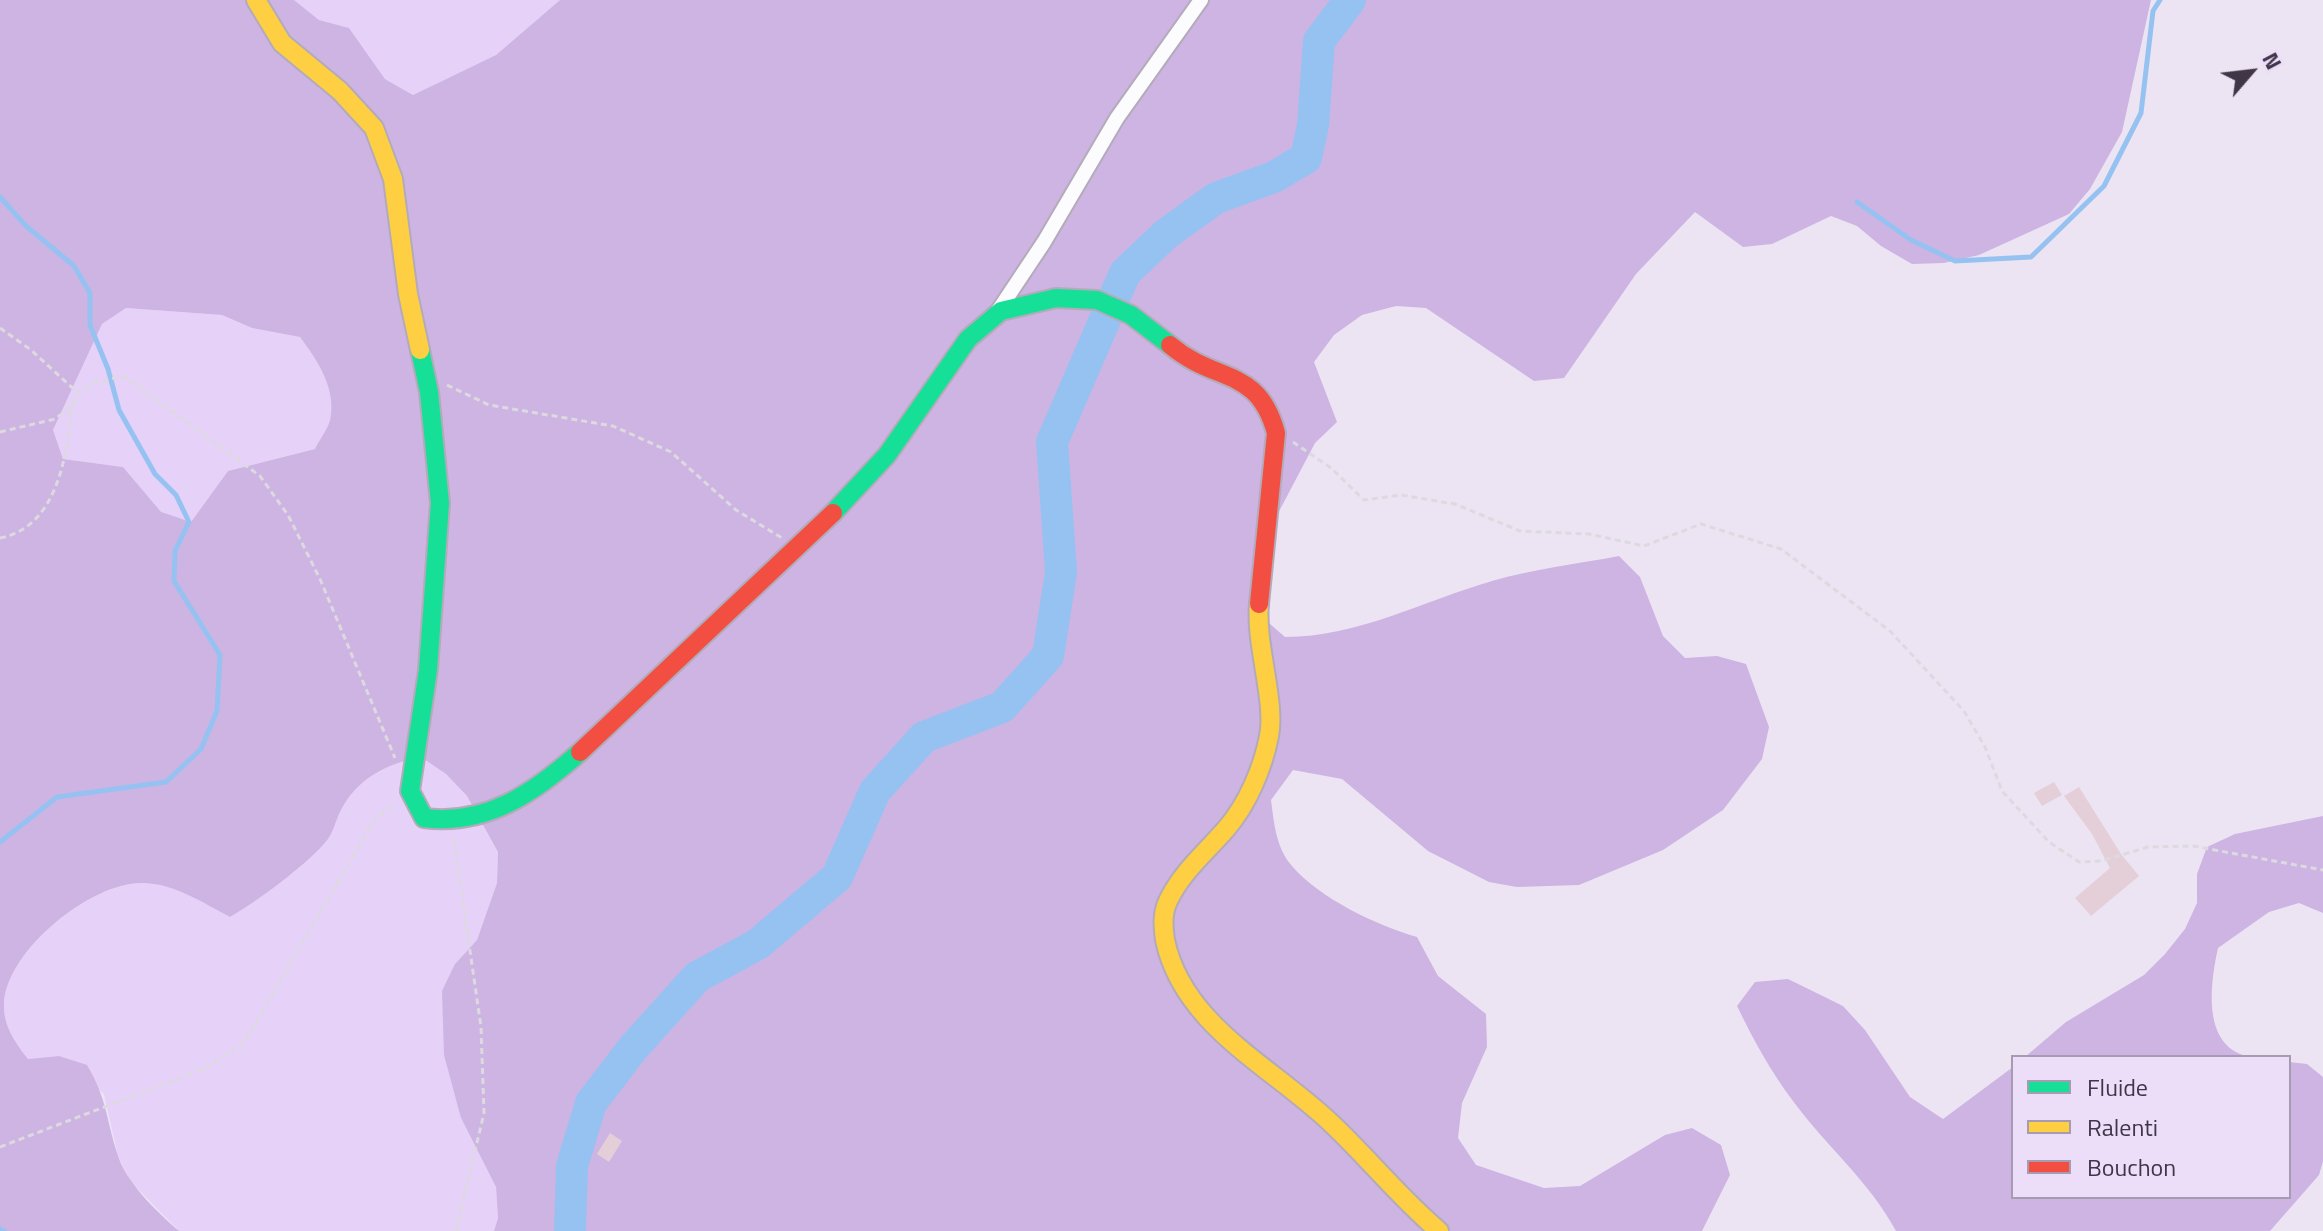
<!DOCTYPE html>
<style>
body{margin:0}
#map{position:relative;width:2323px;height:1231px;overflow:hidden;background:#ece4f3;font-family:"Titillium Web",sans-serif}
canvas{display:block}
.legend{position:absolute;left:2011px;top:1055px;width:280px;height:144px;box-sizing:border-box;background:#ecdef9;border:2px solid #a79bb2;margin:0;padding:10px 14px;list-style:none;font-size:24px;color:#403648}
.legend li{display:flex;align-items:center;gap:16px;height:40px}
.legend b{width:40px;border:2px solid #a79bb2}
.north{position:absolute;left:2211px;top:32px;width:80px;height:80px;-webkit-text-stroke:6px #ecdef9;paint-order:stroke;rotate:62deg;font-size:22px;font-weight:700;line-height:32px;text-align:center;color:#403648}
.north::after{content:'';display:block;margin:auto;width:28px;height:36px;background:#403648;clip-path:polygon(50% 0,100% 100%,50% 72%,0 100%)}
</style>
<div id="map">
<canvas width="2323" height="1231"></canvas>
<ul class="legend">
<li><b style="height:10px;background:#16e098"></b>Fluide</li>
<li><b style="height:10px;background:#ffcf43"></b>Ralenti</li>
<li><b style="height:10px;background:#f24e42"></b>Bouchon</li>
</ul>
<div class="north">N</div>
</div>
<script>
const c = document.querySelector('canvas').getContext('2d');
c.lineJoin = 'round';
function fillPath(path, color) { c.fillStyle = color; c.fill(path, 'evenodd'); }
function stroke(path, color, width, dash) { c.strokeStyle = color; c.lineWidth = width; c.lineCap = dash ? 'butt' : 'round'; c.setLineDash(dash || []); c.stroke(path); }
const green = new Path2D(`
 M 294,0 L 560,0 L 496,55 L 413,95 L 385,79 L 349,28 L 319,20 Z
 M 126,308 L 222,315 L 252,328 L 300,337 C 317,360 337,390 330,420 C 328,429 319,440 315,449 L 228,471 L 191,522 L 161,513 L 123,467 L 63,459 L 53,430 L 102,324 Z
 M 421,757 L 446,774 L 467,796 L 498,852 L 497,883 L 477,940 L 455,964 L 461,1118 L 496,1187 L 498,1218 L 494,1231 L 179,1231 L 131,1182 L 118,1156 L 104,1094 L 59,1056 L 28,1059 C 15,1042 3,1025 4,1003 C 7,950 92,881 145,883 C 175,884 203,903 230,917 C 255,903 312,862 328,839 C 334,831 336,819 341,810 C 358,778 387,764 421,757 Z`);
const forest = new Path2D(`
 M 0,0 L 294,0 L 319,20 L 349,28 L 385,79 L 413,95 L 496,55 L 560,0 L 2151,0 L 2122,132 L 2090,189 L 2069,214 L 1979,255 L 1944,263 L 1912,264 L 1881,246 L 1857,226 L 1831,216 L 1772,244 L 1743,247 L 1695,212 L 1636,274 L 1564,378 L 1534,381 L 1426,308 L 1396,306 L 1362,315 L 1334,335 L 1314,362 L 1337,422 L 1315,443 L 1255,557 L 1262,617 L 1285,637 C 1358,637 1423,601 1492,581 C 1533,569 1577,564 1619,556 L 1640,577 L 1663,636 L 1685,658 L 1717,656 L 1746,664 L 1769,727 L 1762,759 L 1723,810 L 1663,850 L 1579,885 L 1517,887 L 1489,882 L 1428,851 L 1342,779 L 1293,770 L 1271,800 C 1274,823 1276,848 1292,866 C 1319,898 1378,926 1417,937 L 1438,976 L 1486,1014 L 1487,1047 L 1462,1103 L 1458,1138 L 1476,1165 L 1544,1188 L 1580,1186 L 1665,1135 L 1692,1128 L 1721,1145 L 1730,1175 L 1702,1231 L 494,1231 L 498,1218 L 496,1187 L 461,1118 L 444,1055 L 442,991 L 455,964 L 477,940 L 497,883 L 498,852 L 467,796 L 446,774 L 421,757 C 386,764 358,778 341,810 C 336,819 334,831 328,839 C 311,862 255,903 230,917 C 203,903 175,884 144,883 C 92,881 7,950 4,1003 C 3,1026 15,1042 28,1059 L 59,1056 L 87,1065 C 107,1099 106,1118 117,1153 C 126,1183 156,1211 179,1231 L 0,1231 ZM 126,308 L 222,315 L 252,328 L 300,337 C 317,360 337,389 330,420 C 328,429 319,440 315,449 L 228,471 L 191,522 L 161,512 L 123,467 L 63,459 L 53,430 L 102,324 Z
 M 2323,816 L 2323,913 L 2299,903 L 2269,912 L 2218,948 C 2210,984 2201,1050 2252,1057 L 2025,1057 L 2066,1022 L 2144,975 L 2165,954 L 2185,929 L 2197,903 L 2197,874 L 2207,847 L 2235,834 Z
 M 1788,979 L 1843,1006 L 1865,1030 L 1910,1097 L 1943,1119 L 2013,1067 L 2013,1197 L 2289,1197 L 2289,1062 L 2307,1064 L 2323,1077 L 2323,1161 L 2319,1175 L 2270,1231 L 1896,1231 C 1870,1182 1826,1146 1793,1101 C 1771,1072 1753,1039 1737,1006 L 1755,982 Z`);
const stream = new Path2D(`
 M 0,197 L 26,226 L 74,266 L 90,293 L 90,325 L 108,369 L 119,410 L 155,474 L 176,495 L 189,522 L 175,551 L 174,581 L 220,655 L 217,711 L 201,749 L 166,782 L 57,797 L 0,842
 M 1857,202 L 1911,240 L 1955,261 L 2031,257 L 2104,186 L 2141,113 L 2153,11 L 2160,0
 M 0,1229 L 4,1231`);
const river = new Path2D(`
 M 570,1231 L 572,1166 L 591,1103 L 633,1048 L 697,977 L 758,944 L 837,877 L 875,791 L 924,737 L 1002,707 L 1048,656 L 1061,572 L 1052,442 L 1125,273 L 1166,234 L 1216,198 L 1274,177 L 1306,158 L 1313,125 L 1319,41 L 1350,0`);
const building = new Path2D(`
 M 2054,782 L 2062,795 L 2042,806 L 2034,793 Z
 M 2079,787 L 2121,854 L 2139,876 L 2091,916 L 2075,898 L 2110,868 L 2092,834 L 2064,796 Z
 M 610,1133 L 622,1141 L 609,1162 L 597,1154 Z`);
const path = new Path2D(`
 M 0,328 L 31,350 L 78,393
 M 447,385 L 489,405 L 613,426 L 671,452 L 736,510 L 782,538
 M 0,432 L 55,419 L 72,406 L 78,393 L 95,382 L 124,376 L 260,476 L 288,515 L 320,579 L 395,758
 M 1293,442 L 1331,468 L 1364,500 L 1401,495 L 1455,504 L 1520,531 L 1589,534 L 1644,546 L 1701,524 L 1781,549 L 1890,631 L 1964,711 L 1985,747 L 2002,791 L 2049,842 L 2079,862 L 2101,861 L 2148,847 L 2193,846 L 2323,870
 M 0,538 C 58,527 67,454 72,406
 M 454,840 L 481,1027 L 484,1113 L 456,1231
 M 0,1147 L 206,1068 L 244,1043 L 373,822 L 395,803`);
const street = new Path2D(`
 M 998,311 L 1044,242 L 1117,118 L 1201,0`);
const fast = new Path2D(`
 M 420,350 L 429,392 L 440,503 L 428,670 L 410,791 L 424,818 C 487,826 535,792 580,752
 M 833,513 L 887,455 L 968,339 L 1001,311 L 1056,298 L 1097,300 L 1131,315 L 1170,345`);
const slow = new Path2D(`
 M 256,0 L 282,43 L 340,91 L 374,128 L 393,179 L 408,294 L 420,350
 M 1259,604 C 1255,643 1276,702 1269,736 C 1263,768 1247,805 1226,829 C 1206,852 1183,871 1169,899 C 1162,912 1163,926 1165,940 C 1183,1026 1273,1067 1332,1124 C 1369,1159 1400,1198 1439,1231`);
const jam = new Path2D(`
 M 1170,345 C 1216,384 1258,366 1276,433 L 1259,604
 M 580,752 L 833,513`);
fillPath(green, '#e6d1f8');
fillPath(forest, '#cdb4e3');
stroke(stream, '#96c2f2', 5);
stroke(river, '#96c2f2', 32);
fillPath(building, '#e4cfd9');
stroke(street, '#b3abba', 18);
stroke(fast, '#b3abba', 22);
stroke(slow, '#b3abba', 22);
stroke(jam, '#b3abba', 22);
stroke(path, '#dcdadf', 3, [6, 4]);
stroke(street, '#fcfbfd', 14);
stroke(fast, '#16e098', 18);
stroke(slow, '#ffcf43', 18);
stroke(jam, '#f24e42', 18);
</script>
